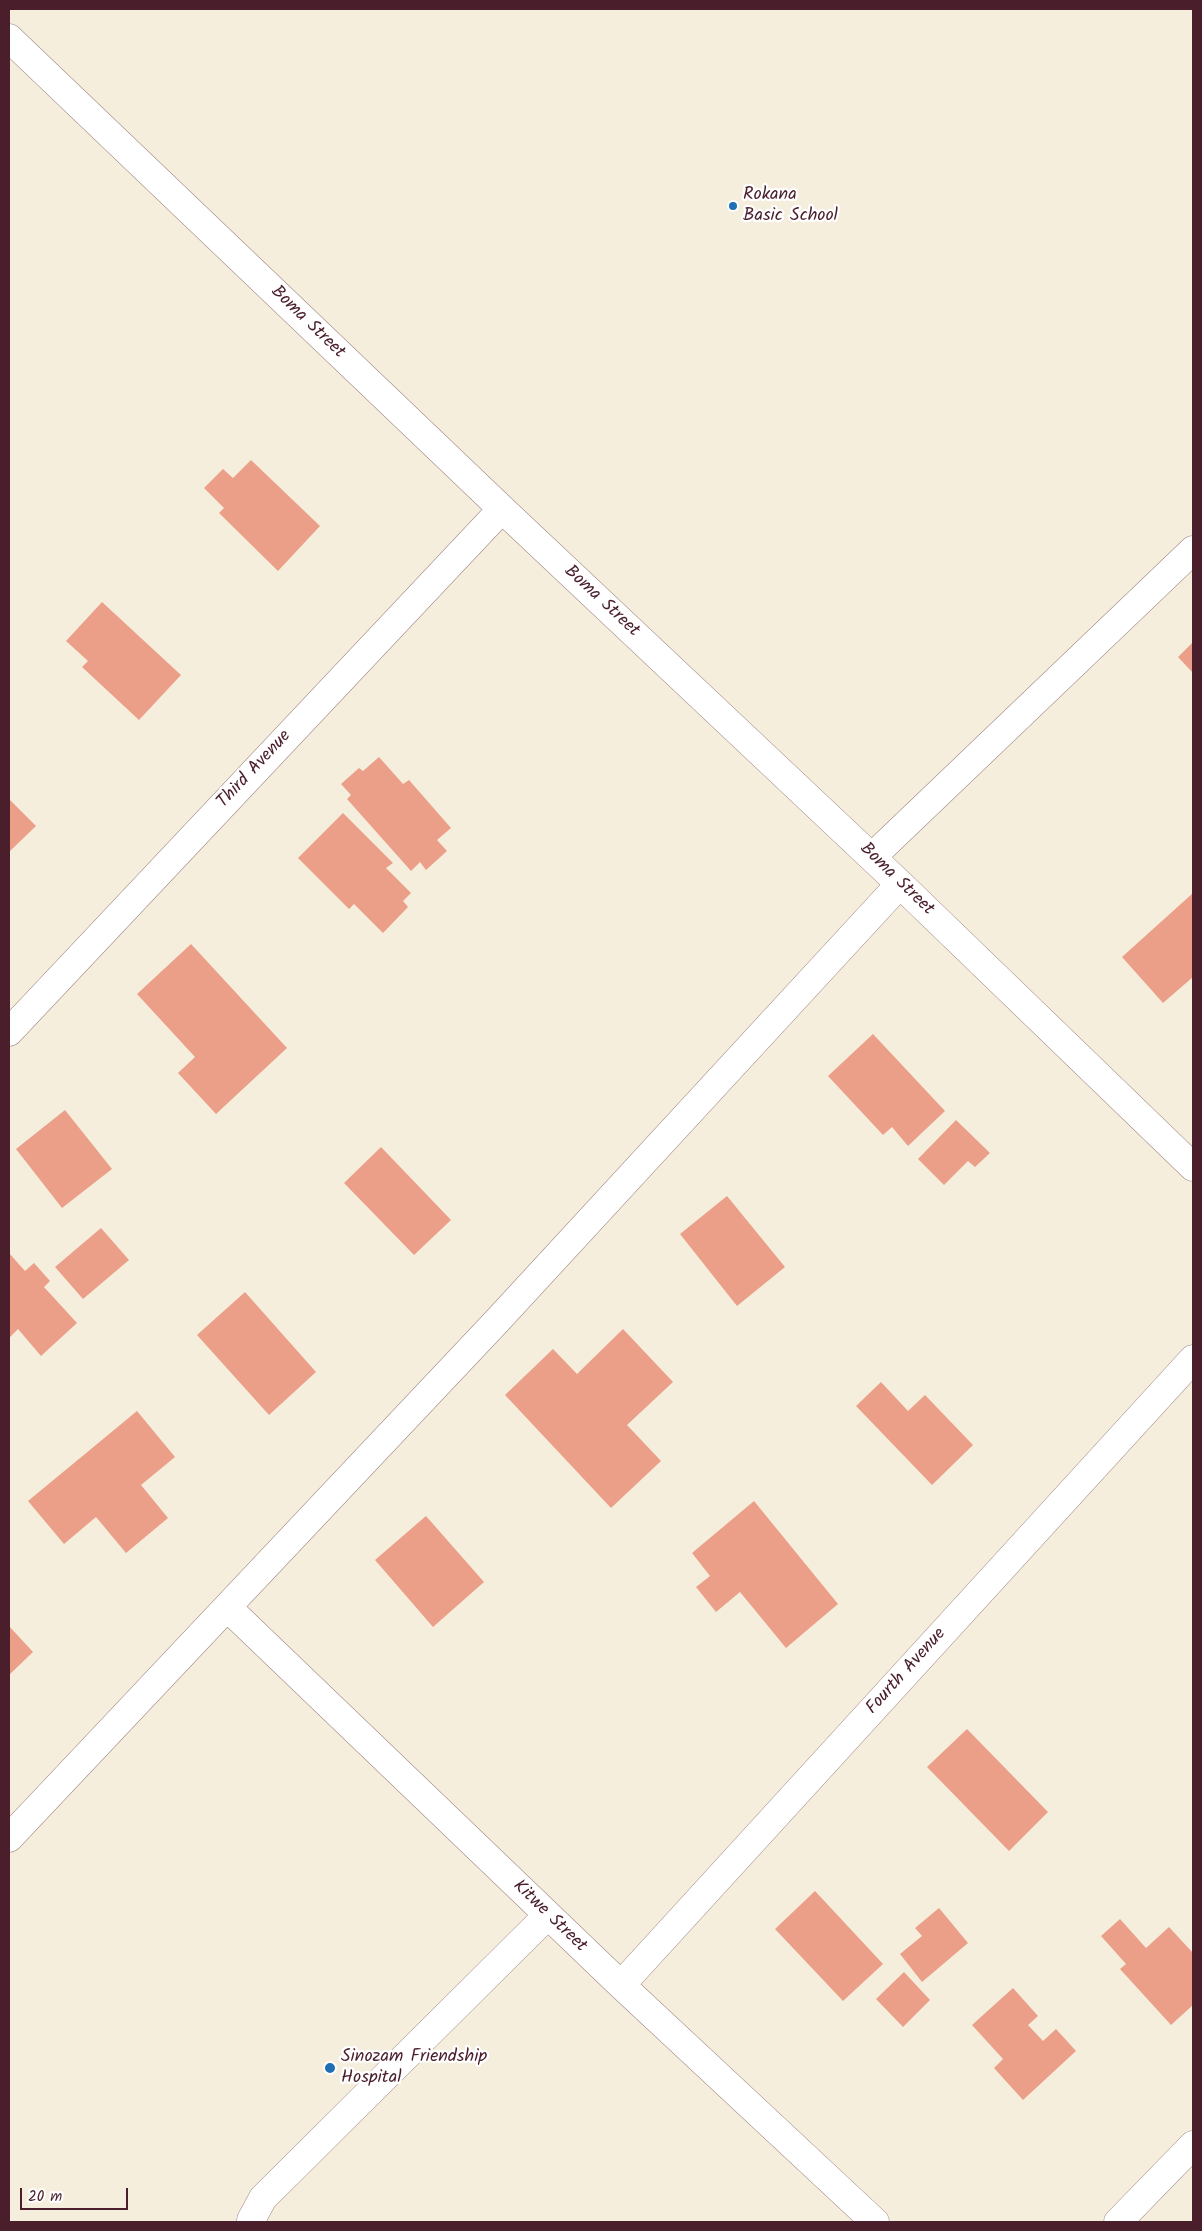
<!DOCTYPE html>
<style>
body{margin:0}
#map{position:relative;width:1202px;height:2231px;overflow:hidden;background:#f5eedd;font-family:Kalam,sans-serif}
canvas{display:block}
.frame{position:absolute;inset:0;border:10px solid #4a1f2b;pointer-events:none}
.scale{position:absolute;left:20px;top:2188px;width:108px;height:22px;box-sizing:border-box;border:2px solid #4a1f2b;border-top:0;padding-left:6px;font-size:15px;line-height:18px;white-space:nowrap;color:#4a1f2b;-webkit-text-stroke:4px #fff;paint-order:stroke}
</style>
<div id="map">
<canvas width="1202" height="2231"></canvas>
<div class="frame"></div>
<div class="scale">20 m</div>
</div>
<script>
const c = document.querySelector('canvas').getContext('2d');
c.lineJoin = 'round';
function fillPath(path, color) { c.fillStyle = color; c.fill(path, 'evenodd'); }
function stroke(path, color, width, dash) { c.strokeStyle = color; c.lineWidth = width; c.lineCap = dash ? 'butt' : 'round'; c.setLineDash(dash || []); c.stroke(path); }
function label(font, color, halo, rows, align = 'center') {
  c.font = font + ' Kalam,sans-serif'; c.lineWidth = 4.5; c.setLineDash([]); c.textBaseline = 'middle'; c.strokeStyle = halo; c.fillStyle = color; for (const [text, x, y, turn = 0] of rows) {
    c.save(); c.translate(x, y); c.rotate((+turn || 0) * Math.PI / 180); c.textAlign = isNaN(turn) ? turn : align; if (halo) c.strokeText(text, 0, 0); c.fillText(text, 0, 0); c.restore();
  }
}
const building = new Path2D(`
 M 251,460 L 320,526 L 278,571 L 219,513 L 224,508 L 204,488 L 223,469 L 233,478 Z
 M 102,602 L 181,675 L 139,720 L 82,667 L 88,661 L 66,641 Z
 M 1193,642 L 1193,673 L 1178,657 Z
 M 379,757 L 403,784 L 409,780 L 451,828 L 437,840 L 447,851 L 426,870 L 420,862 L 411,871 L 347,799 L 351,795 L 341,784 L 359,768 L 363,771 Z
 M 9,799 L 36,826 L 9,852 Z
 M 343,813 L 393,863 L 386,868 L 411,893 L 403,901 L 408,907 L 383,933 L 354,904 L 349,909 L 298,858 Z
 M 1193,893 L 1193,977 L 1163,1003 L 1122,957 Z
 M 191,944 L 287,1048 L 216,1114 L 178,1073 L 195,1057 L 137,994 Z
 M 873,1034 L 945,1111 L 908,1146 L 892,1127 L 883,1135 L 828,1076 Z
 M 65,1110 L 112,1169 L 62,1208 L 16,1149 Z
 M 956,1120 L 990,1153 L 975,1167 L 968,1161 L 944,1185 L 918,1159 Z
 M 381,1147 L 451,1220 L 414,1255 L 344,1183 Z
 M 727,1196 L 785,1267 L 737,1306 L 680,1234 Z
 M 101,1228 L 129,1260 L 83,1299 L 55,1267 Z
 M 9,1253 L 25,1271 L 34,1263 L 50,1281 L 44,1287 L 77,1323 L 41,1356 L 18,1329 L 9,1338 Z
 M 245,1292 L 316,1372 L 269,1415 L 197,1335 Z
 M 623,1329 L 673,1382 L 627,1425 L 661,1461 L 611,1508 L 505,1395 L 553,1349 L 577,1374 Z
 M 881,1382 L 908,1411 L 925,1395 L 973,1445 L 932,1485 L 856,1406 Z
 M 137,1411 L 175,1457 L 141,1485 L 168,1518 L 126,1553 L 96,1517 L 64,1544 L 28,1501 Z
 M 754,1501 L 838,1604 L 786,1648 L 740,1592 L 716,1612 L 696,1587 L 710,1576 L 692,1553 Z
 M 426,1516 L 484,1582 L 433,1627 L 375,1560 Z
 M 9,1626 L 33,1652 L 9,1675 Z
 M 967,1729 L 1048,1812 L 1009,1851 L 927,1767 Z
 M 815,1891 L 883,1964 L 843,2001 L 775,1929 Z
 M 939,1908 L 968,1943 L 922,1982 L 900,1954 L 922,1936 L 915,1928 Z
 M 1120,1919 L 1146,1948 L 1169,1927 L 1193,1953 L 1193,2005 L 1171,2025 L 1120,1969 L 1126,1964 L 1101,1936 Z
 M 904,1972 L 930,2000 L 903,2027 L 876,1999 Z
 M 1013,1988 L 1038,2016 L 1028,2025 L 1043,2041 L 1056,2029 L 1076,2051 L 1023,2100 L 994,2068 L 1003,2059 L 972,2025 Z`);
const minor = new Path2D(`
 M 9,38 L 502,509 L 900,884 L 1193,1167
 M 872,857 L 1193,550
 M 9,1032 L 502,509
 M 228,1608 L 621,1985 L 875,2222
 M 9,1838 L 497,1321 L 900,884
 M 621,1985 L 1193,1359
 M 253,2222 L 251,2220 L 263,2198 L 548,1915
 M 1118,2222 L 1193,2145`);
const markers = [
 [733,206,5,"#1f6fb2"],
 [330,2068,6,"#1f6fb2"]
];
const poiNames = [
 ["Rokana",743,196],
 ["Basic School",743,217],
 ["Sinozam Friendship",341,2058],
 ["Hospital",341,2079]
];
const streetNames = [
 ["Boma Street",307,323,44],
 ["Boma Street",601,602,43],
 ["Third Avenue",255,770,-47],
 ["Boma Street",896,880,44],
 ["Fourth Avenue",907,1672,-48],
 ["Kitwe Street",549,1917,44]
];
fillPath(building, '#eb9f88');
stroke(minor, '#a08684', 29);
stroke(minor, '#fff', 28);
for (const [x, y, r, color] of markers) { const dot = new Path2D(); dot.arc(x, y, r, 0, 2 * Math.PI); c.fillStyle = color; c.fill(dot); stroke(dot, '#fff', 2); }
label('18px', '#4a1f2b', '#fff', poiNames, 'left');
label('18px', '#4a1f2b', '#fff', streetNames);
</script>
